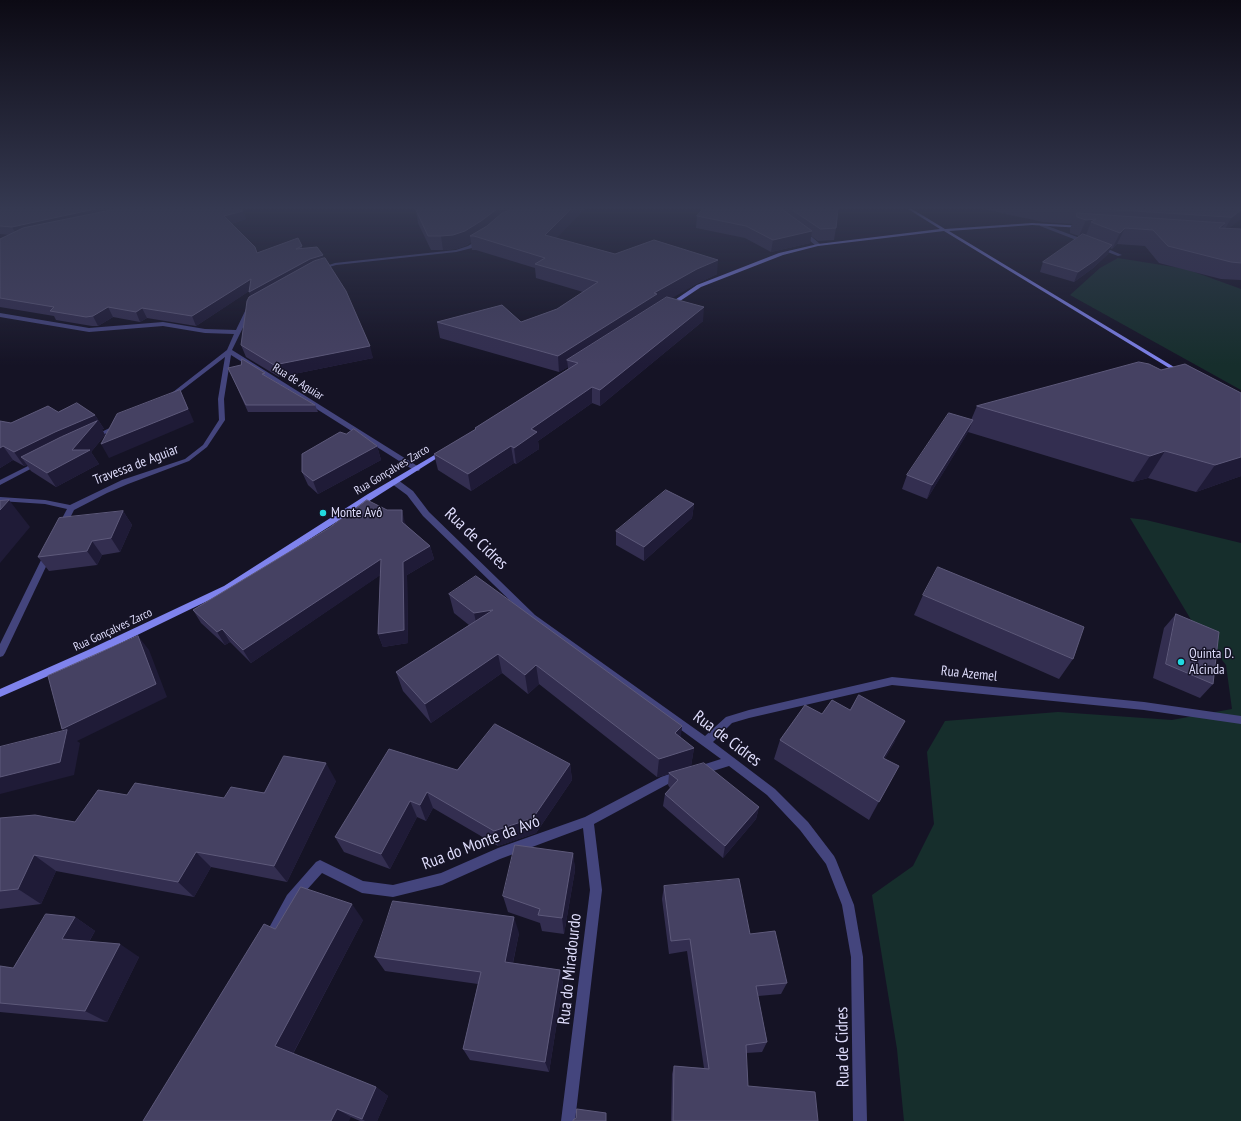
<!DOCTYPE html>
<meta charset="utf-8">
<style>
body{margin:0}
canvas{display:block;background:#151325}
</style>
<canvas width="1241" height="1121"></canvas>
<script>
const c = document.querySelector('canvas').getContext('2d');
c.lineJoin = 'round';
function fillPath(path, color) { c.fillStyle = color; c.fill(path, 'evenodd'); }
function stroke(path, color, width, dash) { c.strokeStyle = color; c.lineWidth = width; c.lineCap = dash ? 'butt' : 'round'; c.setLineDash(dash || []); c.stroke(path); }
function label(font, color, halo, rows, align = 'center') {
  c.font = font + ' "PT Sans Narrow",sans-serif'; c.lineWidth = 3; c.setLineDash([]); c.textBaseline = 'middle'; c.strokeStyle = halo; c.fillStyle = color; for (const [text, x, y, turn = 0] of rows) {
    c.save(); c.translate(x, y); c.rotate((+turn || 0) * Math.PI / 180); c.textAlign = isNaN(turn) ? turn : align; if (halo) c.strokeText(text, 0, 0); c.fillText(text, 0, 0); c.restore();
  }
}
const green = new Path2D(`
 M 1118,258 L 1186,269 L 1241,289 L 1241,390 L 1070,295 L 1100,268 Z
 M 1130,518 L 1146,520 L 1241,543 L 1241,1121 L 904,1121 L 897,1049 L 872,895 L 913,866 L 934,824 L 927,752 L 945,721 L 1058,712 L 1172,720 L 1232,709 L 1226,665 L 1193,623 Z`);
const street = new Path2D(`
 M 1042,224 L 1088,241 L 1088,242 L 1084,243 L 1040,226 L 1040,225 Z
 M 801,231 L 805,231 L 820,244 L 820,246 L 816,246 L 801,233 Z
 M 478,240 L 482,241 L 472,248 L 456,252 L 336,265 L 319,270 L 317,269 L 335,263 L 456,250 L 468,246 Z
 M 1097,246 L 1101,246 L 1122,255 L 1118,256 L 1097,248 Z
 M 250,305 L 253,307 L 232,350 L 419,467 L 420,469 L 419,471 L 415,471 L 231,355 L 224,399 L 225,420 L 207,447 L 189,461 L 128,484 L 107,493 L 74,510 L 65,528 L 62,529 L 58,526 L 67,509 L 45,504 L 0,501 L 0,497 L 45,500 L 70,505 L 122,480 L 185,459 L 203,445 L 219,420 L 218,399 L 225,357 L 173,397 L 171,398 L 168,396 L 227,350 L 234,334 L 205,333 L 163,326 L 89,332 L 0,317 L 0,313 L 89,328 L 163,322 L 205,329 L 236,330 L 247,307 Z
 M 118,424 L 121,426 L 120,427 L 96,438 L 92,438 L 91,437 Z
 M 38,461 L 40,462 L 41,463 L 40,464 L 0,485 L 0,480 Z
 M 392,480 L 398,480 L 413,491 L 429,512 L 535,615 L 705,736 L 726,717 L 749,710 L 892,677 L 1144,702 L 1241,716 L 1241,724 L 1144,710 L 892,685 L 749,718 L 732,723 L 713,742 L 775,789 L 808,822 L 834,856 L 836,860 L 854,905 L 863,957 L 867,1121 L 853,1121 L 851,957 L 842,905 L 826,864 L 800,830 L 767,795 L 729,766 L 700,775 L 696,773 L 695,770 L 696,767 L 721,759 L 529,619 L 423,516 L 407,495 L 392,484 L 391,482 Z
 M 48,551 L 52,554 L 5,653 L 3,656 L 0,657 L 0,644 L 44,554 Z
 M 678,771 L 682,773 L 683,776 L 682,779 L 668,784 L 594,824 L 602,890 L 575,1121 L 561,1121 L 590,890 L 583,828 L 500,859 L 442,885 L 393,897 L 362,893 L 322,873 L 295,903 L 274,941 L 270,943 L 266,941 L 264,937 L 287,895 L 316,862 L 320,860 L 363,881 L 393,885 L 441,873 L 498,848 L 585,817 L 661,777 Z`);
const secondary = new Path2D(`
 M 908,209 L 912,209 L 945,229 L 1032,223 L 1084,226 L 1084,228 L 1082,228 L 1032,225 L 949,231 L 1184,373 L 1183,374 L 1179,374 L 944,231 L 818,246 L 783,255 L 701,287 L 671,307 L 666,306 L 697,285 L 779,253 L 818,244 L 940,229 Z
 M 443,450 L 446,452 L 445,453 L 374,498 L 230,590 L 94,656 L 0,697 L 0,689 L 88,650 L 224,586 L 368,494 Z`);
const wall = new Path2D(`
 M 0,209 L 242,209 L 246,219 L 231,224 L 257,253 L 302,246 L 302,249 L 324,258 L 373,358 L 279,377 L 246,357 L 241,345 L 251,296 L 249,291 L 196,326 L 147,318 L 140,322 L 113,317 L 98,326 L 92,326 L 56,320 L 54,316 L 0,307 L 0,239 L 10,235 L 0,234 Z
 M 418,209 L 585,209 L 556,238 L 615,254 L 717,274 L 696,284 L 671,298 L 703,321 L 600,406 L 592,403 L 538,441 L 539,449 L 516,464 L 514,463 L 471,491 L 438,470 L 434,454 L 475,430 L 475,428 L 568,369 L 568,367 L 559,372 L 440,338 L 437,322 L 521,322 L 557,309 L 583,292 L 536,278 L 535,268 L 476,250 L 472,250 L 471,242 L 467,245 L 456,249 L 443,250 L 431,250 L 418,223 L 416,210 Z
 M 703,209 L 838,209 L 836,228 L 834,240 L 818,241 L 811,236 L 810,243 L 771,252 L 745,238 L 696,228 L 697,216 Z
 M 983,209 L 1241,209 L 1229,228 L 1241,229 L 1241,280 L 1221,279 L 1159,263 L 1145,246 L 1117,244 L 1112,249 L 1110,248 L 1108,254 L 1093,268 L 1074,282 L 1040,272 L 1043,262 L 1079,236 L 1070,233 L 1070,229 L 1072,224 L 1043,222 Z
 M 1139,362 L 1241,476 L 1196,492 L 1148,478 L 1133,482 L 968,432 L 927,499 L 902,489 L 907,475 L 971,420 L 977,406 Z
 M 231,374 L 266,376 L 315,405 L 318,412 L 248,412 Z
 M 58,412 L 95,415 L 104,429 L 102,429 L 105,435 L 91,452 L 99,464 L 56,487 L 31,471 L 27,465 L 24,466 L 13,460 L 0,468 L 0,421 L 11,423 Z
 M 377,446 L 381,460 L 318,494 L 308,485 L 302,472 Z
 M 694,504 L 692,518 L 644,561 L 616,545 L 616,531 Z
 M 123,511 L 132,525 L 120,552 L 102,555 L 97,565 L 49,571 L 38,557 Z
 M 405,523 L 406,525 L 430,546 L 434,559 L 407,575 L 408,643 L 383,647 L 378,634 L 380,575 L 251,663 L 230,642 L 225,645 L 201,623 L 193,610 Z
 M 449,594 L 682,726 L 680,738 L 694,748 L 691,766 L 759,807 L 756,819 L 723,858 L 663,806 L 665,794 L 670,788 L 668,785 L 669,774 L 657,777 L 539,684 L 528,694 L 502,673 L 431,723 L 403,691 L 396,672 L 469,625 L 454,613 Z
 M 923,595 L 1073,659 L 1059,679 L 914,615 Z
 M 1176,614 L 1213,684 L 1200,698 L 1153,678 L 1164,628 Z
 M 822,714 L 895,741 L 885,758 L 888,785 L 869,820 L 774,759 L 780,740 Z
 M 570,764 L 572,780 L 536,833 L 498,846 L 433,808 L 426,821 L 417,817 L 390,869 L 344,852 L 335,837 L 457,770 Z
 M 336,781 L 287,882 L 211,867 L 194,897 L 56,871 L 41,904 L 0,909 L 0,818 L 75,822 L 127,795 L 224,798 Z
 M 573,853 L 575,870 L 564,934 L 542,931 L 540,923 L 508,912 L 503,896 Z
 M 664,886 L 750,934 L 787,983 L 781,994 L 758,996 L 767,1042 L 762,1052 L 746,1053 L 748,1086 L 818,1121 L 671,1121 L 672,1074 L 674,1066 L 704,1068 L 687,951 L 669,954 L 662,899 Z
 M 75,917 L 95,931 L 89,942 L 139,957 L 107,1022 L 0,1012 L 0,966 L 13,968 Z
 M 363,920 L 293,1054 L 376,1087 L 388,1096 L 377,1121 L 360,1121 L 351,1117 L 143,1121 L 275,929 Z
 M 519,933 L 513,963 L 560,970 L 563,984 L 549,1072 L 470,1060 L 463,1049 L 478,984 L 385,971 L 375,957 Z`);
const shadedWall = new Path2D(`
 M 95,209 L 121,209 L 17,235 L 12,227 Z
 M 242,209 L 246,219 L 227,225 L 224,216 Z
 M 497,209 L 546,209 L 474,236 L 470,236 L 471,242 L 467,245 L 456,249 L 443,250 L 441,236 Z
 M 571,209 L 585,209 L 546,249 L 545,235 Z
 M 1241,210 L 1241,219 L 1222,234 L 1232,217 Z
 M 1096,219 L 1091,222 L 1086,235 L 1079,236 L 1086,220 Z
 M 1225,223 L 1216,239 L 1219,228 Z
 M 1125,228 L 1117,244 L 1112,249 L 1120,233 Z
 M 812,231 L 810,243 L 771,252 L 773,240 Z
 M 1112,245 L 1108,254 L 1093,268 L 1074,282 L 1078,272 Z
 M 323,255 L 325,264 L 252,301 L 249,292 L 310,259 Z
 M 718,260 L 717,274 L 696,284 L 567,360 L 568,367 L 559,372 L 558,356 L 654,293 L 697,269 Z
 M 251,279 L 254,288 L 196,326 L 192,316 Z
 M 108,307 L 113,317 L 98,326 L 93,316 Z
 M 704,307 L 703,321 L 600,406 L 600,390 Z
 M 142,308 L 147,318 L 140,322 L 136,312 Z
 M 370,346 L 373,358 L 279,377 L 274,365 Z
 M 592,387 L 592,403 L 538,441 L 539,449 L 516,464 L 514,448 L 531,429 Z
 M 180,390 L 186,403 L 194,422 L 109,458 L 101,444 Z
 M 95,415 L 104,429 L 102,429 L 105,435 L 91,452 L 99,464 L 56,487 L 47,473 L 21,457 L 27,465 L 24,466 L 14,452 L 55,432 Z
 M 973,420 L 967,434 L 927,499 L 932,485 Z
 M 3,446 L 13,460 L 0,468 L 0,448 Z
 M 377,446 L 381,460 L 318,494 L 313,481 Z
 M 511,446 L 514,463 L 471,491 L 468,474 Z
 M 1165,451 L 1148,478 L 1133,482 L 1150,456 Z
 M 1241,457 L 1241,476 L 1196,492 L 1215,465 Z
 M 9,500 L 30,527 L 0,563 L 0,510 Z
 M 694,504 L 692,518 L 644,561 L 644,547 Z
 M 402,510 L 405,523 L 406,535 L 402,522 Z
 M 123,511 L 132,525 L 120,552 L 111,538 Z
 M 92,541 L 102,555 L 97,565 L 87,551 Z
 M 430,546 L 434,559 L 407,575 L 408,643 L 383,647 L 378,634 L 403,562 Z
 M 381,559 L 385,572 L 251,663 L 243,650 Z
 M 493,610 L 478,632 L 474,613 Z
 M 222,629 L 230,642 L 225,645 L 217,632 Z
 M 138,636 L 149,650 L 167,697 L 77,741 L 80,743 L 74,775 L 0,794 L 0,777 L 66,733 L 62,729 Z
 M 498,654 L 502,673 L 431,723 L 425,704 Z
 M 536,665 L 539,684 L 528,694 L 525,675 Z
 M 905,721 L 895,741 L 874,777 L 883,758 Z
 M 682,726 L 680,745 L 675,733 Z
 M 694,748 L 691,766 L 669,773 L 669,774 L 657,777 L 659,759 Z
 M 326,763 L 336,781 L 287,882 L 274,866 Z
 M 570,764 L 572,780 L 536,833 L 498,846 L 494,831 Z
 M 899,766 L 888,785 L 869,820 Z
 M 427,792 L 433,808 L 426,821 L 420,805 Z
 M 410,801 L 417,817 L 390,869 L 381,854 Z
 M 759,807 L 756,819 L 723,858 L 725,846 Z
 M 196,852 L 211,867 L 194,897 L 178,882 Z
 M 573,853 L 575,870 L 564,934 L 562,918 Z
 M 34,855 L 56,871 L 41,904 L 18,889 Z
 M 352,904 L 363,920 L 291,1057 L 275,1046 Z
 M 75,917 L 95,931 L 83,952 L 62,939 Z
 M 514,917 L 519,933 L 510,976 L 505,962 Z
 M 120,944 L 139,957 L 107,1022 L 85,1011 Z
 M 560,970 L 563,984 L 549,1072 L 545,1062 Z
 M 376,1087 L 388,1096 L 377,1121 L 365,1121 L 362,1119 Z
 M 337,1109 L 351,1117 L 349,1121 L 331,1121 Z`);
const building = new Path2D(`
 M 0,209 L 95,209 L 12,227 L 0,226 Z
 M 116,209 L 242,209 L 243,211 L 224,216 L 255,247 L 257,253 L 298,238 L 302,246 L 296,249 L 317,247 L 323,255 L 310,259 L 249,292 L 251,279 L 192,316 L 142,308 L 136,312 L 108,307 L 93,316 L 86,317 L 50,311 L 54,307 L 0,298 L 0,239 L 23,228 Z
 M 418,209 L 497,209 L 481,221 L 465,231 L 453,235 L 441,236 L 428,236 L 416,210 Z
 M 513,209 L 571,209 L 545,235 L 615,254 L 654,240 L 718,260 L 697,269 L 654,293 L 657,294 L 558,356 L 437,322 L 502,305 L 521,322 L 557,309 L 598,282 L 535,264 L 545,258 L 474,236 L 470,236 L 487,226 L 502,213 Z
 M 703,209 L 782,209 L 812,231 L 773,240 L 746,226 L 697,216 Z
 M 791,209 L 838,209 L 836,228 L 821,229 Z
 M 1104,209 L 1241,209 L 1241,210 L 1232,217 Z
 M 1077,213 L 1225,223 L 1219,228 L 1241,229 L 1241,263 L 1231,262 L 1168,246 L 1153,230 L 1125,228 L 1120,233 L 1091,222 L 1096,219 L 1086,220 L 1077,217 Z
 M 1083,234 L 1112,245 L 1097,259 L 1078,272 L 1043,262 Z
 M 325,258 L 346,291 L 370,346 L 274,365 L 241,345 L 247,301 L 249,297 L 314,261 Z
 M 667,297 L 704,307 L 600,390 L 592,387 L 531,429 L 537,432 L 514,448 L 511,446 L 468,474 L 434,454 L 476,429 L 475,428 L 578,363 L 567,360 Z
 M 242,359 L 265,373 L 262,374 L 315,405 L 246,405 L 228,368 L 241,365 Z
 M 1139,362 L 1149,364 L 1161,370 L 1185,364 L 1241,393 L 1241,457 L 1215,465 L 1165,451 L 1150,456 L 977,406 Z
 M 180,390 L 188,409 L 101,444 L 117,414 Z
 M 77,403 L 95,415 L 55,432 L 14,452 L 3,446 L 0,448 L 0,421 L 11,423 L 48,406 L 58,412 Z
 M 949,413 L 973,420 L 932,485 L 907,475 Z
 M 97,421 L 72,450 L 90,450 L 47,473 L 21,457 L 61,437 Z
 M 354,429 L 377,446 L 313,481 L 302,472 L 302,454 L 340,432 L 346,434 Z
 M 666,490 L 694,504 L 644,547 L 616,531 Z
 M 9,500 L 0,510 L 0,501 Z
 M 367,500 L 387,510 L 402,510 L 402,522 L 430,546 L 403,562 L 404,630 L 378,634 L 381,559 L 243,650 L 222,629 L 217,632 L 193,610 L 329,528 Z
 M 123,511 L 111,538 L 92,541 L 87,551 L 38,557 L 59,518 Z
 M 938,567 L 1084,627 L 1073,659 L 923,595 Z
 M 476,576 L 682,726 L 675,733 L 694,748 L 659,759 L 536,665 L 525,675 L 498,654 L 425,704 L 396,672 L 493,610 L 474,613 L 449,594 Z
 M 1176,614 L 1219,632 L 1213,684 L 1166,664 Z
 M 138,636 L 156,684 L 62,729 L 48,676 Z
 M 859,695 L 905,721 L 883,758 L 899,766 L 879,802 L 780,740 L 805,705 L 822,714 L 832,700 L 850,710 Z
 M 495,724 L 570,764 L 533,818 L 494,831 L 427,792 L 420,805 L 410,801 L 381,854 L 335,837 L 389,749 L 457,770 Z
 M 67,730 L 60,762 L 0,777 L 0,747 Z
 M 284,756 L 326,763 L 274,866 L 196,852 L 178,882 L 34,855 L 18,889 L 0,891 L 0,818 L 35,815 L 75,822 L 98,790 L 127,795 L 135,783 L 224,798 L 231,787 L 264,793 Z
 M 704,763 L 759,807 L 725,846 L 665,794 L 678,780 L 669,773 Z
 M 515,845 L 573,853 L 562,918 L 538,915 L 540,909 L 503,896 Z
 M 739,879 L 750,934 L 775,931 L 787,983 L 756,986 L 767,1042 L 746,1045 L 748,1086 L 815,1092 L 818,1121 L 673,1121 L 674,1066 L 709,1069 L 690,939 L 671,941 L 664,886 Z
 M 301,887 L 352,904 L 275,1046 L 376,1087 L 362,1119 L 337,1109 L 331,1121 L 143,1121 L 264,924 L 275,929 Z
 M 393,901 L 514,917 L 505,962 L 560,970 L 545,1062 L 463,1049 L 481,972 L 375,957 Z
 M 46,914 L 75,917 L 62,939 L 120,944 L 85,1011 L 0,1003 L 0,966 L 13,968 Z
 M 577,1109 L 606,1113 L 606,1121 L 573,1121 L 573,1120 L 576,1118 Z`);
const markers = [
 [323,513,4,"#21d9e0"],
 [1181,662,4,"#21d9e0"]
];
const farStreetnames = [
 ["Rua de Aguiar",298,382,32],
 ["Rua Gonçalves Zarco",392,470,-31],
 ["Rua Gonçalves Zarco",113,630,-25]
];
const streetNames = [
 ["Travessa de Aguiar",136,465,-21],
 ["Rua Azemel",969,674,6]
];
const poiNames = [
 ["Monte Avô",331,513],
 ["Quinta D.",1189,654],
 ["Alcinda",1189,670]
];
const nearStreetnames = [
 ["Rua de Cidres",476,539,44],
 ["Rua de Cidres",727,739,37],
 ["Rua do Monte da Avó",481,843,-21],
 ["Rua do Miradourdo",570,969,-84],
 ["Rua de Cidres",843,1047,-91]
];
fillPath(green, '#162e2c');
fillPath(street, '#44457d');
fillPath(secondary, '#7f83ed');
fillPath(wall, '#332e50');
fillPath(shadedWall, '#1f1b37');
fillPath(building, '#454162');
stroke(building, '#5d597a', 1);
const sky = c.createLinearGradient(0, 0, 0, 365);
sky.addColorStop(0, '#0c0a14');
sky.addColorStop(0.57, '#353951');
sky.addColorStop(1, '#35395100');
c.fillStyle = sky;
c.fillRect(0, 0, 1241, 365);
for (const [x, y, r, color] of markers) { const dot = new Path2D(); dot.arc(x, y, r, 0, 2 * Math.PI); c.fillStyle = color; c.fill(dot); stroke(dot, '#151325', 1.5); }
label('12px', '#dddbfa', '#151325', farStreetnames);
label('14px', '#dddbfa', '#151325', streetNames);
label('14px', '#dddbfa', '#151325', poiNames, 'left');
label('17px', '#dddbfa', '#151325', nearStreetnames);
</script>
